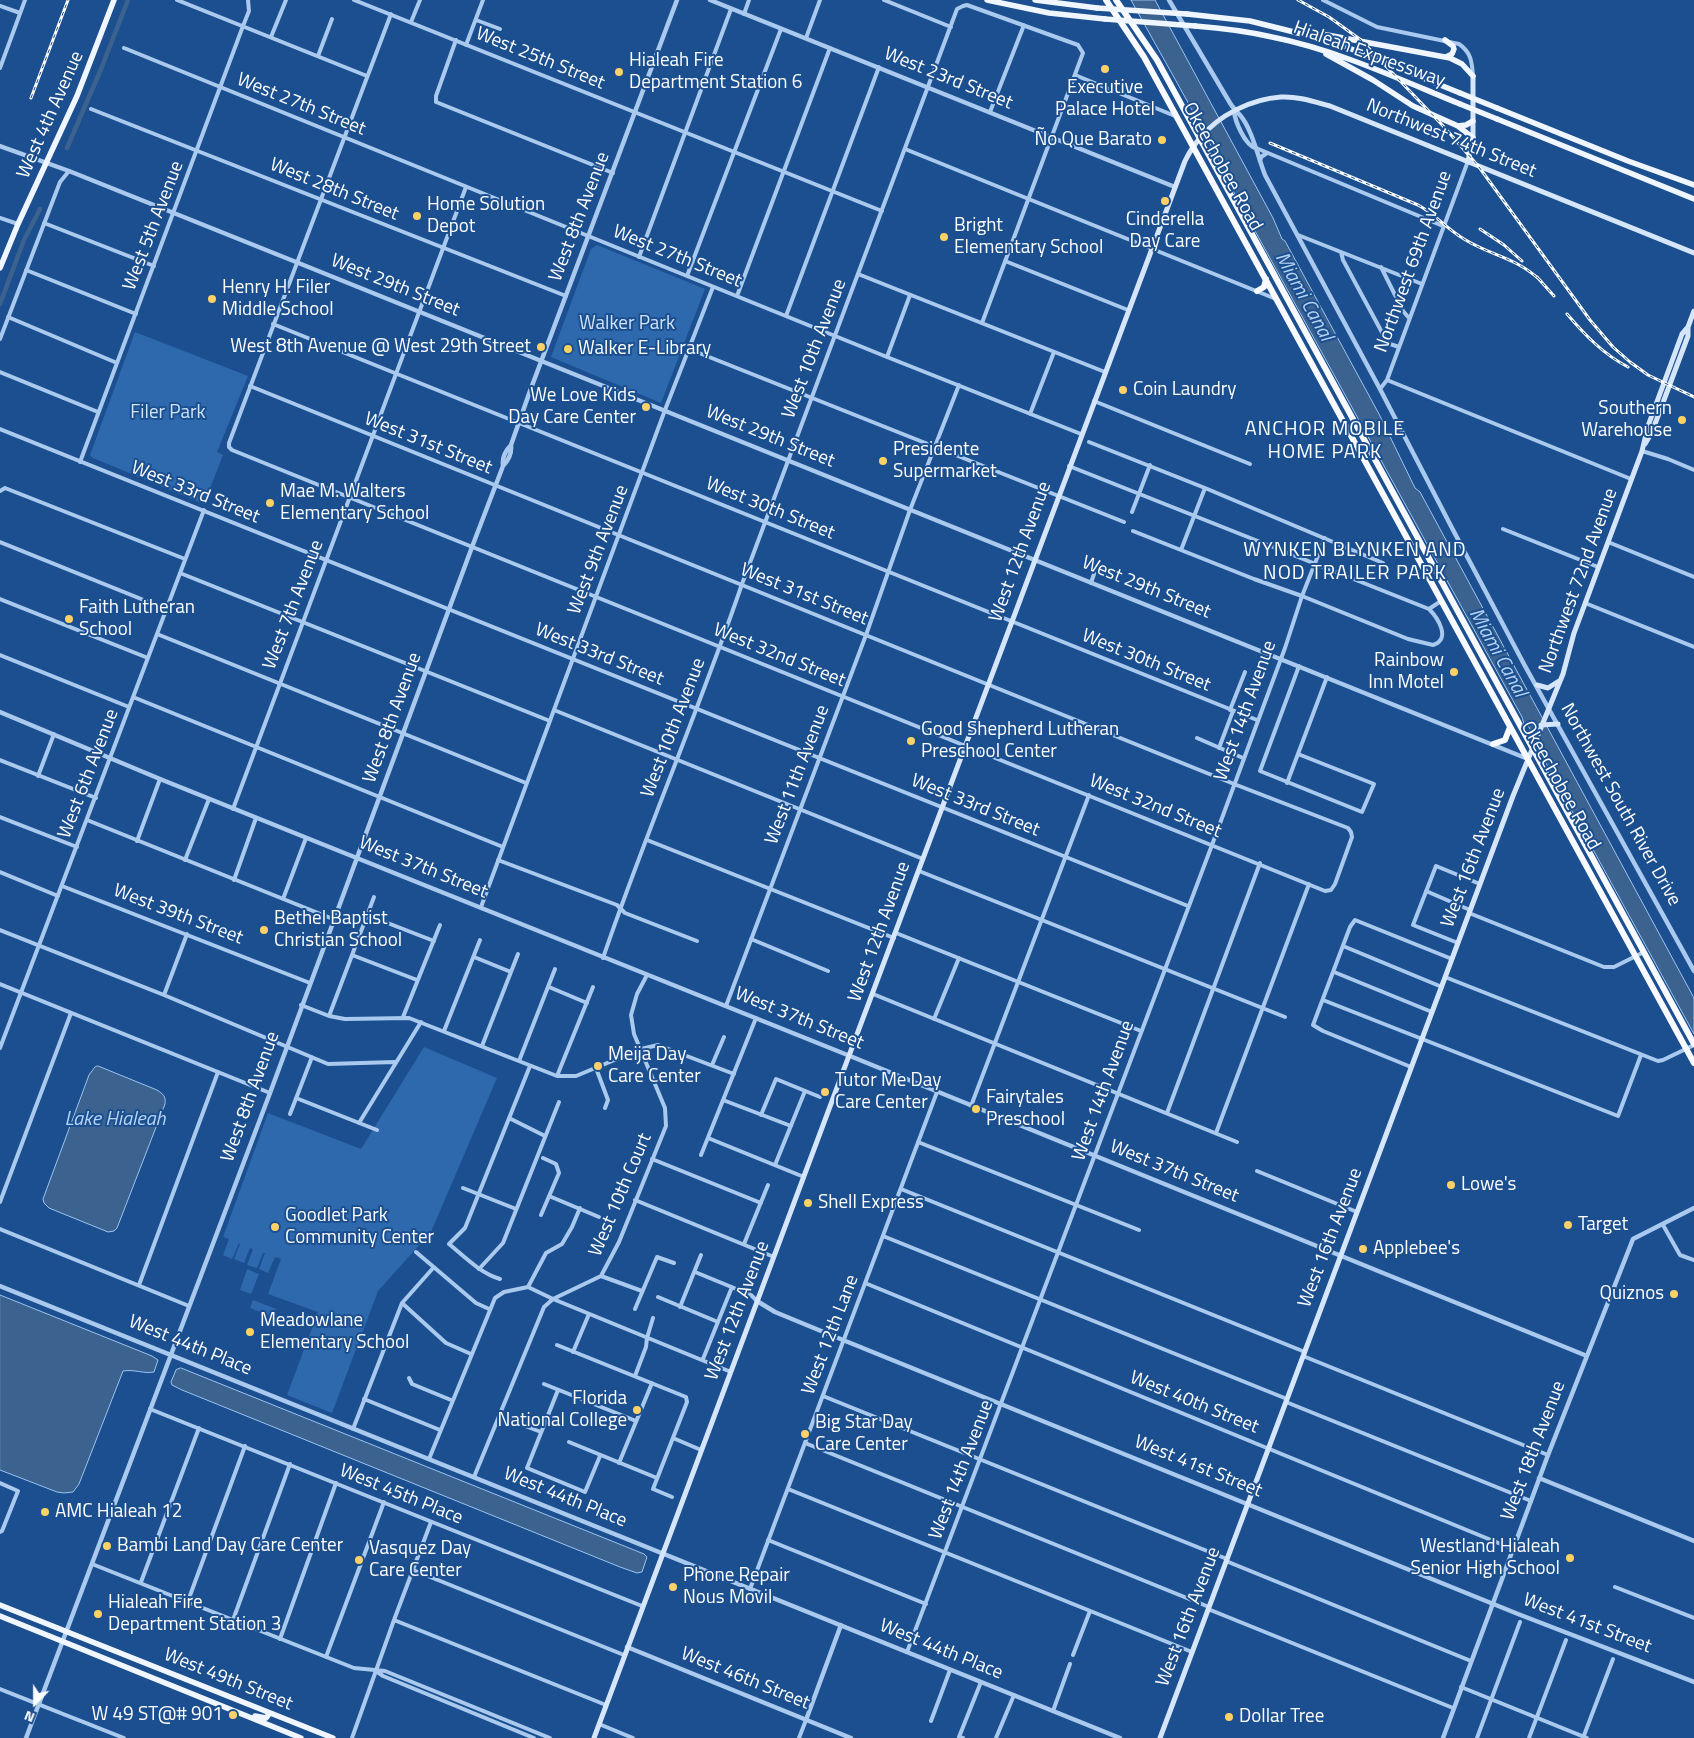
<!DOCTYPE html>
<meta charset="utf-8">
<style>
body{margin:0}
#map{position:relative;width:1694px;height:1738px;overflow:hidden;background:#1b4f8f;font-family:"Titillium Web",sans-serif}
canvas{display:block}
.north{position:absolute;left:10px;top:1678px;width:50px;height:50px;-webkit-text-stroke:4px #1b4f8f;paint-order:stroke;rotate:202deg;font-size:14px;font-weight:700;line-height:20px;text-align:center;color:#fff}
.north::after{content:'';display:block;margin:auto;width:18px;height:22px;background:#fff;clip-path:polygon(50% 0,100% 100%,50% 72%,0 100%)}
</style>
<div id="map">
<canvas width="1694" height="1738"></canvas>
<div class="north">N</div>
</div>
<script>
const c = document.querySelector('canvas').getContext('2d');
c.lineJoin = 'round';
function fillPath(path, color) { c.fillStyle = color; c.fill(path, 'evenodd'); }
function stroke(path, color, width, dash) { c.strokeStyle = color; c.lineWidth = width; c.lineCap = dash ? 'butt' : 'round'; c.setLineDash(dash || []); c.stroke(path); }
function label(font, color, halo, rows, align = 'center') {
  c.font = font + ' "Titillium Web",sans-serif'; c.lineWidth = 4; c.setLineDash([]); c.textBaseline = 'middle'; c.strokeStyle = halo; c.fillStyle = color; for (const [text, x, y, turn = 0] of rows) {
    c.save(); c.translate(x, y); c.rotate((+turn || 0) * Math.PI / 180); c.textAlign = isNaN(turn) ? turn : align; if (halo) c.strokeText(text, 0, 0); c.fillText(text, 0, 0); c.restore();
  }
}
const green = new Path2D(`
 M 597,245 L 705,289 L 661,403 L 551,357 L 591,249 Z
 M 135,332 L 248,376 L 217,452 L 223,455 L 204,504 L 93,458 L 90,455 Z
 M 424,1047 L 497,1078 L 431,1232 L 378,1291 L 332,1413 L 287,1395 L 318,1312 L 268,1294 L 281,1259 L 275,1257 L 268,1273 L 259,1269 L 265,1253 L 263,1253 L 257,1268 L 247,1265 L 253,1249 L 250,1248 L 244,1263 L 234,1259 L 240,1244 L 239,1243 L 232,1259 L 223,1255 L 229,1239 L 223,1237 L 268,1113 L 361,1149 Z
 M 247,1269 L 259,1274 L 251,1294 L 240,1290 Z
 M 253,1300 L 276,1309 L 273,1317 L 250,1308 Z`);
const water = new Path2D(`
 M 1131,0 L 1155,0 L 1273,218 L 1282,239 L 1285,241 L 1379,414 L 1415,488 L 1420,492 L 1694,998 L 1694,1034 L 1543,758 L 1543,755 L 1529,727 L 1524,724 L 1522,717 L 1221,169 L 1222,167 C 1194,111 1161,55 1131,0 Z
 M 98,1066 L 157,1090 C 163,1094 166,1096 165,1104 L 117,1228 L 114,1231 L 108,1232 L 49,1208 L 44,1203 L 43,1199 L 89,1075 L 95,1067 Z
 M 0,1295 L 152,1356 L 158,1360 L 154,1372 C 143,1374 134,1369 123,1371 L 79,1484 L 73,1492 L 64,1493 L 57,1492 L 0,1470 Z
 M 181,1368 L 644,1554 L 647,1557 L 642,1572 L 637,1573 L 620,1567 L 182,1390 L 172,1385 L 171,1382 L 176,1370 Z`);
const canal = new Path2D(`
 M 67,148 L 101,69 L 128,0
 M 0,304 L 24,240 L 40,209`);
const minor = new Path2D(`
 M 177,0 L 367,76
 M 354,0 L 882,211
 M 884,0 L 951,27
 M 1323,0 L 1377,27 L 1459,44 C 1471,52 1472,62 1473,76
 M 0,6 L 20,13
 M 744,14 L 749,0
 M 476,20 L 500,29
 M 411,22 L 420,0
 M 271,37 L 286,0
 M 806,38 L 820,0
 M 456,40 L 436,96 L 436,102 L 613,173
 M 466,45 L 483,0
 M 124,48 L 887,357 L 1081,434
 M 318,56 L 332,19
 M 0,68 L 25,0
 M 1075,75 L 1175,116
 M 91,109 L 566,296
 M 990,112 L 1024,25
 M 1256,148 L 1443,226
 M 905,149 L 1276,299
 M 0,218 L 18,224
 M 44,223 L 154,266
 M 1298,235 L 1422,284
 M 1341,252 L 1343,260 L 1385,338 L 1390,344 L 1399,347
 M 639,257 L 731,9
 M 1005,261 L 1128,310
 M 1381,267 L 1403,311 L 1409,318
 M 26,270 L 136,314
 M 858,274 L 1105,372
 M 687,276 L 781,29
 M 737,296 L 830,48
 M 786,316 L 879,67
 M 8,317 L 117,363
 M 273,324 L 1257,720
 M 0,339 L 60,182 L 69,171
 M 689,349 L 1124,522
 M 887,357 L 910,295
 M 0,372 L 98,412
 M 1387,380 L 1631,479
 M 250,386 L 1234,784 L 1348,828 L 1351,832 L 1352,837 L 1335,884 L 1331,890 L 1325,891 L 232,450 L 229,447 L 229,443 L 391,14
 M 1380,389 L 1387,380 L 1468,161
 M 1094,401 L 1250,464
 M 1030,414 L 1054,352
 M 0,429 L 1188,906
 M 1089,442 L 1205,488 L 1383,563
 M 1642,451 L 1668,459 L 1694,470
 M 80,462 L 243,26 L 249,11 L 248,0
 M 1069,466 L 1429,609
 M 0,491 L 5,488 L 185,559
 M 1132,512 L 1150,465
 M 1503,529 L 1598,567
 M 1133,531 L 1254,579 L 1302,596 L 1408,639 L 1433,645 C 1452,639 1437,617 1429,609
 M 0,542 L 166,609
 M 1608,542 L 1694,577
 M 1181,550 L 1205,488
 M 180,573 L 550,721
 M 1091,583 L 1096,568
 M 0,599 L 148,658
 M 1585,603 L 1694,647
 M 1429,609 L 1441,601
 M 157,634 L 526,783
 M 0,655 L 129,707
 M 133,697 L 503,847
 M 554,710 L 923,859
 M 1230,710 L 1245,672
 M 1197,738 L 1243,758
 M 1219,748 L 1233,711
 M 1298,754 L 1374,784 L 1362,812 L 1260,771 L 1299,666
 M 0,760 L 96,798
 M 38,776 L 54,734
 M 1287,783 L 1327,677
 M 233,809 L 466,187
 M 0,817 L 77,847
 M 87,820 L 333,919
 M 647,840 L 894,938
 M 137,841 L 160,779
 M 185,860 L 209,799
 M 498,860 L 617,905 L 625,913 L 697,941
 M 919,871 L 1285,1017
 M 0,872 L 58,896
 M 234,880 L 256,818
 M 62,886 L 310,983
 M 1426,891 L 1470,910
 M 283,899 L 306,838
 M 481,907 L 665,410 L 713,287
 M 1469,913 L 1604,967 L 1614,967 L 1644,952
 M 367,915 L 434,941
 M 0,930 L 164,995 L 328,1064 L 395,1062
 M 896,933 L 1141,1031
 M 751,939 L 828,971
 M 1458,943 L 1413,925 L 1436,866 L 1480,884
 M 1343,946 L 1442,987
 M 352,955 L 417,980
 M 474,957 L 511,972
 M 603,958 C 646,832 699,710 742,584 L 957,9 L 963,6 L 967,5 L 1078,45 L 1083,53 L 982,323
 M 1334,972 L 1432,1012
 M 1445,977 L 1658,1061 L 1663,1060 L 1694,1045
 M 0,984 L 270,1093
 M 549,987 L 587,1003
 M 873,994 L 1237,1142
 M 164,995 L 187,934
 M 1323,1000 L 1618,1116 L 1641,1055
 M 301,1005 L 329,1016 L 345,1019 L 409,1018 L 557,1076 L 576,1076 L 641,1049 L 658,1045 L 734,1074
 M 726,1006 L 866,635 L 910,510 L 959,385
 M 329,1016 L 374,897
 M 403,1017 L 440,925
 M 934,1019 L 959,958
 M 444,1031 L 480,940
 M 482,1046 L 518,954
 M 0,1048 L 204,510
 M 519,1061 L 555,969
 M 712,1065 L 724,1037
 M 1411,1067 L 1323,1031 L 1313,1025 L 1350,927 L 1355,920 L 1452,959
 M 596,1068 L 608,1100 L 605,1108
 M 557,1076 L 593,987
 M 296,1098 L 377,1130
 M 723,1100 L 791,1126
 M 971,1106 L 1089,795
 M 1167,1113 L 1260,863
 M 290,1114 L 312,1057
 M 761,1115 L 776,1079 L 820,1097
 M 509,1118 L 545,1136
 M 359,1123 L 421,1022
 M 1216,1133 L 1309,884
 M 708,1138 L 804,1177
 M 918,1142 L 1139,1230
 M 701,1155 L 756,1018
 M 652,1159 L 761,1203
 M 775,1165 L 805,1091
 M 1257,1171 L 1357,1212
 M 463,1188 L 516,1209
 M 901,1189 L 1305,1352
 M 549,1196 L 599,1217
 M 635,1200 L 774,1257
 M 0,1202 L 71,1013
 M 541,1215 L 559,1173 L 556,1164 L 543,1158
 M 1663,1225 L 1680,1255 L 1694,1260
 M 0,1229 L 189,1306
 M 883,1236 L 1287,1399
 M 744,1244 L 768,1185
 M 416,1252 L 476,1303 L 489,1309
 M 479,1269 L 503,1243 L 559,1102
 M 695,1272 L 751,1295 L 757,1301
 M 601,1276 L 642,1291
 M 500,1279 C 480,1273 465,1257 449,1244 L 465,1228 L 530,1066
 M 865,1283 L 1513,1549
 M 139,1285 L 218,1072
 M 528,1287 L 553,1299 L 731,1372
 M 658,1297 L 718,1322
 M 402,1303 L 446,1343 L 471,1354
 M 680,1307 L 701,1255
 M 635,1309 L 657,1257 L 674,1263
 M 557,1345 L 686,1397 L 687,1402 L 653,1489 L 672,1497
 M 573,1352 L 589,1314
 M 1303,1356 L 1548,1455
 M 703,1359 L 732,1287
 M 635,1376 L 646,1347 L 647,1338 L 653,1318
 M 409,1378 L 412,1384 L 451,1400
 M 544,1384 L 636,1421
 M 558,1390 L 527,1468 L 585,1492 L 600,1456
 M 823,1396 L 1227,1559
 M 364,1399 L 440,1430
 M 1286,1402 L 1531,1501
 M 150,1409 L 642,1606
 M 499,1416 L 541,1432
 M 353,1429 L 402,1303 L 434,1267
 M 673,1438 L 701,1450
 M 569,1442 L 657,1478
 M 805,1443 L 1209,1607
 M 429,1459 L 495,1298 L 504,1292 L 528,1287 L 546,1253 L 562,1244 L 572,1227 L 580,1208
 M 619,1463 L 652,1383
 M 474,1477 L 544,1307 L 553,1299 L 601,1276 L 619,1242 L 666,1126 L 665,1108 L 634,1034 L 631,1015 L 637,994 L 647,975
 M 0,1483 L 18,1491 L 2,1531 L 0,1532
 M 788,1489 L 1192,1652
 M 768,1540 L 926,1604
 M 1226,1561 L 1471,1661
 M 92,1564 L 354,1668 L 385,1671 L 550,1738
 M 413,1570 L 624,1655
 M 141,1582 L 199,1428
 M 1615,1587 L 1694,1618
 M 750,1589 L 937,1092
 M 188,1601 L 245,1446
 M 1208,1609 L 1453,1708
 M 233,1620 L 290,1464
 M 394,1620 L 606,1705
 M 280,1639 L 336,1483
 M 907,1652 L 1212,845 L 1285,648 L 1302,596 L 1325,538
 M 1073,1655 L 1090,1611
 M 326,1657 L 384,1502
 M 376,1671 L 383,1676 L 534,1738
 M 1461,1687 L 1587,1738
 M 0,1689 L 124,1738
 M 1053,1711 L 1070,1664
 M 931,1721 L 950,1670
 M 599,1724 L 633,1738
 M 352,1738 L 394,1620 L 431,1522
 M 799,1738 L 806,1720
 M 963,1738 L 959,1737 L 981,1682
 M 996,1738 L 1014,1695
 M 1477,1738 L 1520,1622
 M 1529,1738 L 1566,1640
 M 1583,1738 L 1613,1659`);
const tertiary = new Path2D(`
 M 710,0 L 1175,187
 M 1169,0 L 1230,103 C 1233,108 1236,111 1240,115 C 1252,129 1258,157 1265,175 L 1380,389 L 1452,528 L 1525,666 L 1694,971
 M 1234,111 C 1235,121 1245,146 1256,148
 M 0,146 L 69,171 L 296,262 L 1528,759
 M 1260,161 L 1261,157 L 1267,153
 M 503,466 C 502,458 505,451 511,445
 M 0,712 L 160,779 L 850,1056 L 1587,1356
 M 0,1286 L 1120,1738
 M 757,1301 L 775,1312 L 843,1340 L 1518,1614 L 1694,1682
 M 1539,1478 L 1694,1541
 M 627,1647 L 851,1738
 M 806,1720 L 841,1625
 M 26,1738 L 270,1093 L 472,547 L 503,466 C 509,460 512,454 511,445 L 530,391 L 677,0
 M 1443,1738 L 1548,1455 L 1633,1239 L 1694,1208`);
const secondary = new Path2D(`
 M 1468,161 L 1473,138 L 1473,76
 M 1645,444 L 1652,432 L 1688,336 L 1688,327 L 1694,311
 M 1537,685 L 1548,688 L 1559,681
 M 1541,725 L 1558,724
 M 594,1738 C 792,1213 985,685 1185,161 C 1189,153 1194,145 1200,138 C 1219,115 1251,99 1281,97 C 1298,96 1315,102 1330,106 L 1694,253
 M 1160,1738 L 1513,796 L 1563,674 L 1574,633 L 1642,451 L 1648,426 L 1682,334 L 1688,327`);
const primary = new Path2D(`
 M 987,0 L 1049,13 L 1105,19
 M 1035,0 L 1097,8
 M 1187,14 L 1250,21 L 1334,42 L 1460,93
 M 1195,26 C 1221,28 1246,31 1272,37 C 1337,50 1399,79 1460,104
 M 1312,34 L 1322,34 L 1450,58 L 1462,64 L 1473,76
 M 1445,40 L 1453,46 L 1454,49 L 1452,54 L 1446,57
 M 1326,54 L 1373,80 L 1413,106 L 1458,126 L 1473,138
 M 1497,108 L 1628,161 L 1694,185
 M 1497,119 L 1694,199
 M 1458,126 L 1466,125 L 1473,121
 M 0,268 L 18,224 L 77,96 L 114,0
 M 0,1605 L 333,1738
 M 0,1616 L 301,1738
 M 255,1716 L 266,1718 L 270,1713`);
const trunk = new Path2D(`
 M 1106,0 L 1144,57 L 1694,1063
 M 1116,0 L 1157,60 L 1694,1044
 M 1257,291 L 1264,287 L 1266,279
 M 1493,744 L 1505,740 L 1510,727`);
const rail = new Path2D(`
 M 1298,0 L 1329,17 L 1361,40 L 1445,128 L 1479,167 L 1590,320 L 1613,347 L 1630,362 L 1648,375 L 1694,397
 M 31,98 L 68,0
 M 1270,143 L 1418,205 C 1435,214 1447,229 1464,239 C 1491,256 1516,257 1541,281
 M 1480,229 L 1504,245 L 1522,261
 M 1537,277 L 1554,296
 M 1567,314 C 1585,335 1603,354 1628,367`);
const primaryBridge = new Path2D(`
 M 1097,8 L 1187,14
 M 1105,19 L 1195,26
 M 1460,93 L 1497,108
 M 1460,104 L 1497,119`);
const markers = [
 [1105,69,5,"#ffd166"],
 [619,72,5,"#ffd166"],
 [1162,140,5,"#ffd166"],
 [1165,201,5,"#ffd166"],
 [417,216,5,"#ffd166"],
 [944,237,5,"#ffd166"],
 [212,299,5,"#ffd166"],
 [541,347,5,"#ffd166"],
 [568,349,5,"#ffd166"],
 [1123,390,5,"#ffd166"],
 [646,407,5,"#ffd166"],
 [1682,420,5,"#ffd166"],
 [883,461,5,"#ffd166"],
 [270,503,5,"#ffd166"],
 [69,619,5,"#ffd166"],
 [1454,672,5,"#ffd166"],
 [911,741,5,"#ffd166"],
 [264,930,5,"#ffd166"],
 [598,1066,5,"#ffd166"],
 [825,1092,5,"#ffd166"],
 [976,1109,5,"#ffd166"],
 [1451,1185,5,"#ffd166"],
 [808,1203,5,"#ffd166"],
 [1568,1225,5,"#ffd166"],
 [275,1227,5,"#ffd166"],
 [1363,1249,5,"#ffd166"],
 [1674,1294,5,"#ffd166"],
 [250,1332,5,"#ffd166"],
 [637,1410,5,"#ffd166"],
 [805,1434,5,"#ffd166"],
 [45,1512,5,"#ffd166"],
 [107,1546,5,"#ffd166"],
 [1570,1558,5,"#ffd166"],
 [359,1560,5,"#ffd166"],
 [673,1587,5,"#ffd166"],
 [98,1614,5,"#ffd166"],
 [233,1715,5,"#ffd166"],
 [1229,1717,5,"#ffd166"]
];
const streetNames = [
 ["Hialeah Expressway",1369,55,20],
 ["West 25th Street",540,59,22],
 ["West 23rd Street",948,79,22],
 ["West 27th Street",301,105,22],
 ["West 4th Avenue",51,115,-66],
 ["Northwest 74th Street",1451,139,22],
 ["Okeechobee Road",1222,167,61],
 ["West 28th Street",334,190,22],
 ["West 8th Avenue",580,217,-69],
 ["West 5th Avenue",154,226,-69],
 ["West 27th Street",677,257,22],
 ["Northwest 69th Avenue",1414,262,-70],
 ["West 29th Street",395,286,22],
 ["West 10th Avenue",815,349,-69],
 ["West 29th Street",770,437,22],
 ["West 31st Street",428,444,22],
 ["West 33rd Street",195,493,22],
 ["West 30th Street",770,509,22],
 ["West 9th Avenue",599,550,-69],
 ["West 12th Avenue",1021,552,-70],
 ["Northwest 72nd Avenue",1579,581,-70],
 ["West 29th Street",1146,588,22],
 ["West 31st Street",804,595,22],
 ["West 7th Avenue",294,605,-69],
 ["West 33rd Street",599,655,22],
 ["West 32nd Street",779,656,22],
 ["West 30th Street",1146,661,22],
 ["West 14th Avenue",1246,711,-70],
 ["West 8th Avenue",393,718,-70],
 ["West 10th Avenue",674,728,-69],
 ["West 6th Avenue",89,774,-69],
 ["West 11th Avenue",798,775,-69],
 ["Okeechobee Road",1560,786,61],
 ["Northwest South River Drive",1620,805,61],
 ["West 33rd Street",975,806,22],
 ["West 32nd Street",1155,807,22],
 ["West 16th Avenue",1474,858,-69],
 ["West 37th Street",423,868,22],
 ["West 39th Street",178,915,21],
 ["West 12th Avenue",880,932,-70],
 ["West 37th Street",799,1019,22],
 ["West 14th Avenue",1104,1091,-70],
 ["West 8th Avenue",251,1097,-70],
 ["West 37th Street",1174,1172,22],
 ["West 10th Court",621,1195,-67],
 ["West 16th Avenue",1331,1238,-69],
 ["West 12th Avenue",738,1311,-69],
 ["West 12th Lane",831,1335,-69],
 ["West 44th Place",190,1346,22],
 ["West 40th Street",1194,1403,22],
 ["West 18th Avenue",1534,1451,-69],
 ["West 41st Street",1198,1467,22],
 ["West 14th Avenue",962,1470,-69],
 ["West 45th Place",401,1495,22],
 ["West 44th Place",565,1498,22],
 ["West 16th Avenue",1189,1617,-69],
 ["West 41st Street",1587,1624,21],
 ["West 44th Place",941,1650,22],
 ["West 46th Street",745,1679,22],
 ["West 49th Street",228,1680,22]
];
const poiNames = [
 ["Hialeah Fire",629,61],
 ["Department Station 6",629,83],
 ["Executive",1105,88,"center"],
 ["Palace Hotel",1105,110,"center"],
 ["Ño Que Barato",1152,140,"right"],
 ["Home Solution",427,205],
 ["Depot",427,227],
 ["Cinderella",1165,220,"center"],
 ["Day Care",1165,242,"center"],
 ["Bright",954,226],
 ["Elementary School",954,248],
 ["Henry H. Filer",222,288],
 ["Middle School",222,310],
 ["West 8th Avenue @ West 29th Street",531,347,"right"],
 ["Walker E-Library",578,349],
 ["Coin Laundry",1133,390],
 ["We Love Kids",636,396,"right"],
 ["Day Care Center",636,418,"right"],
 ["Southern",1672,409,"right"],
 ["Warehouse",1672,431,"right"],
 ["Presidente",893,450],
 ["Supermarket",893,472],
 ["Mae M. Walters",280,492],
 ["Elementary School",280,514],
 ["Faith Lutheran",79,608],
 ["School",79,630],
 ["Rainbow",1444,661,"right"],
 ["Inn Motel",1444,683,"right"],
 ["Good Shepherd Lutheran",921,730],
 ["Preschool Center",921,752],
 ["Bethel Baptist",274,919],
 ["Christian School",274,941],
 ["Meija Day",608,1055],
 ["Care Center",608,1077],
 ["Tutor Me Day",835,1081],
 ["Care Center",835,1103],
 ["Fairytales",986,1098],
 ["Preschool",986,1120],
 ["Lowe's",1461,1185],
 ["Shell Express",818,1203],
 ["Goodlet Park",285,1216],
 ["Community Center",285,1238],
 ["Target",1578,1225],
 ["Applebee's",1373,1249],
 ["Quiznos",1664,1294,"right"],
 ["Meadowlane",260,1321],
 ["Elementary School",260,1343],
 ["Florida",627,1399,"right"],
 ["National College",627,1421,"right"],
 ["Big Star Day",815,1423],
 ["Care Center",815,1445],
 ["AMC Hialeah 12",55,1512],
 ["Bambi Land Day Care Center",117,1546],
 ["Westland Hialeah",1560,1547,"right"],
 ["Senior High School",1560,1569,"right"],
 ["Vasquez Day",369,1549],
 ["Care Center",369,1571],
 ["Phone Repair",683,1576],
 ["Nous Movil",683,1598],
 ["Hialeah Fire",108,1603],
 ["Department Station 3",108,1625],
 ["W 49 ST@# 901",223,1715,"right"],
 ["Dollar Tree",1239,1717]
];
const parkNames = [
 ["Walker Park",627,324],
 ["Filer Park",168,413]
];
const waterNames = [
 ["Miami Canal",1303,297,61],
 ["Miami Canal",1497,653,61],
 ["Lake Hialeah",115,1120]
];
const neighbourhoodNames = [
 ["ANCHOR MOBILE",1325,430],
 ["HOME PARK",1325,453],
 ["WYNKEN BLYNKEN AND",1355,551],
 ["NOD TRAILER PARK",1355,574]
];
fillPath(green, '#2e69ad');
fillPath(water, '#3c6290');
stroke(water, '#9cc4f0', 1);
stroke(canal, '#3c6290', 4.5);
stroke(minor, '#a9c9ee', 4);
stroke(tertiary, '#a9c9ee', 4.5);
stroke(secondary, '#d6e6fa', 5);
stroke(primary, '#f0f6ff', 5.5);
stroke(trunk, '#f8faff', 6);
stroke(rail, '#fff', 3);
stroke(rail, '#1b4f8f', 1, [4]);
stroke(primaryBridge, '#f0f6ff', 5.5);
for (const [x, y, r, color] of markers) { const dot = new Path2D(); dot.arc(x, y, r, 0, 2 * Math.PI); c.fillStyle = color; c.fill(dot); stroke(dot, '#1b4f8f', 2); }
label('19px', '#fff', '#1b4f8f', streetNames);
label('19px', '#fff', '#1b4f8f', poiNames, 'left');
label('19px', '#cfe3fa', '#1b4f8f', parkNames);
label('italic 20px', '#b5d3f5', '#1b4f8f', waterNames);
c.letterSpacing = '1px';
label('20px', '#fff', '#1b4f8f', neighbourhoodNames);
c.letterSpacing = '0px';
</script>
